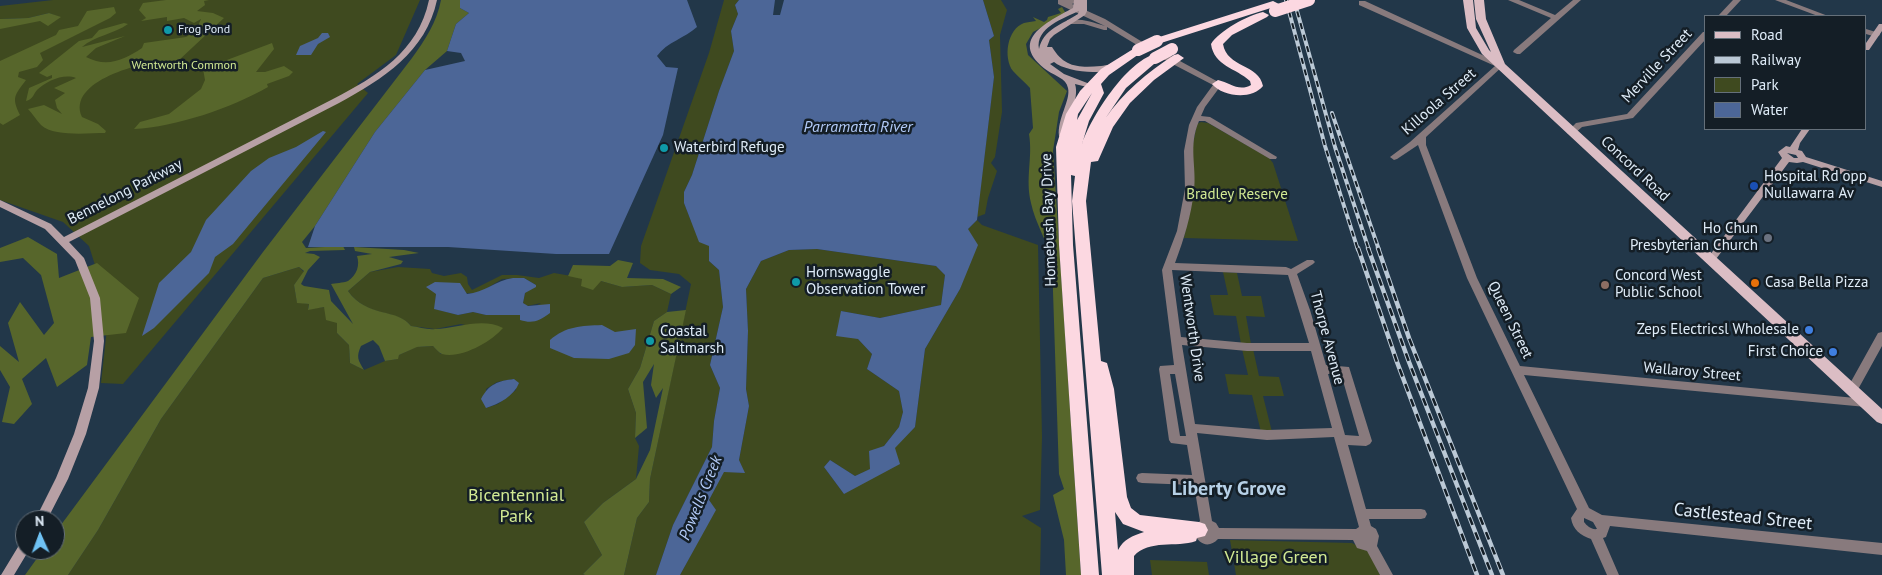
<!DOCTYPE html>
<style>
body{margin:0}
#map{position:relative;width:1882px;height:575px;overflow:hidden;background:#223749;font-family:"PT Sans",sans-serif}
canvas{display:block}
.legend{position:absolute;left:1704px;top:15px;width:162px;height:115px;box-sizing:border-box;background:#141e26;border:1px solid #65707a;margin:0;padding:6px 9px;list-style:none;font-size:15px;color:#dfecf8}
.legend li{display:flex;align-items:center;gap:10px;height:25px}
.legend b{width:25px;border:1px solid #65707a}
.north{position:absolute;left:15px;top:510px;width:50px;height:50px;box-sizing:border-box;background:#141e26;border:1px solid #65707a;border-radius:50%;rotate:358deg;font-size:14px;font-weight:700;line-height:20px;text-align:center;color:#dfecf8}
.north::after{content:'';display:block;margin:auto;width:18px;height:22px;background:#6fc2f4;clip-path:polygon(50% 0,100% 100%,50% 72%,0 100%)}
</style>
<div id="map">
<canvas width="1882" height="575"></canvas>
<ul class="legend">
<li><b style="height:6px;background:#dbbdc4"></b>Road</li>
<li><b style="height:6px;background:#bbc9d6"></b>Railway</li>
<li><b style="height:14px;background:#3f4a1f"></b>Park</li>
<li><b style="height:14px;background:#4c6697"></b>Water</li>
</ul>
<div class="north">N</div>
</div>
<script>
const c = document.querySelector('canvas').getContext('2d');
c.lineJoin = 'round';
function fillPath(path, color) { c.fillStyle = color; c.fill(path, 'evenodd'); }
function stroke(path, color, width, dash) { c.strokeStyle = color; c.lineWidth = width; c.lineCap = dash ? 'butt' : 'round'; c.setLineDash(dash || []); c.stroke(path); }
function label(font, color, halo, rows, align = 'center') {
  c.font = font + ' "PT Sans",sans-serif'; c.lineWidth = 5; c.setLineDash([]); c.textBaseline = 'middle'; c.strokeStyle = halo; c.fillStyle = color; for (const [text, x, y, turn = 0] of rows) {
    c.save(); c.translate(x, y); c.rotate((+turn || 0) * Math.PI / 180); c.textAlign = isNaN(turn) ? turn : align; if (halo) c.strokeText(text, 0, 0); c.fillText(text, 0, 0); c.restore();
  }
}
const green = new Path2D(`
 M 53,0 L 420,0 L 396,55 L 357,84 L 368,93 L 123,384 L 101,383 L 109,310 L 89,246 L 63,222 L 0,200 L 0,23 L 59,17 L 49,13 L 28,18 L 0,19 L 0,6 Z
 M 724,0 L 739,0 L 735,5 L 738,14 L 731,31 L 734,51 L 719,91 L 692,175 L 684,192 L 684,203 L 691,221 L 709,246 L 709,261 L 719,270 L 723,307 L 710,365 L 720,388 L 714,421 L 712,447 L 673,525 L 656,575 L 624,575 L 637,518 L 649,502 L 650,479 L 691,284 L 679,274 L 650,270 L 640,263 L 641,246 L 709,53 Z
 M 983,0 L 1001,0 L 1007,10 L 1000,35 L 1002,112 L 995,157 L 991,163 L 997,171 L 988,198 L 985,214 L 977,217 L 994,77 L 989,40 L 994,36 Z
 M 1201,122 L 1208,123 L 1269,158 L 1273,163 L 1298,241 L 1184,238 L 1193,194 L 1193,144 L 1197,124 Z
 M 977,220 L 982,225 L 1038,245 L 1042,437 L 1040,510 L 1022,516 L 1041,528 L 1040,575 L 680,575 L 715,510 L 709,500 L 724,471 L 744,473 L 739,460 L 749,406 L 746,389 L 748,331 L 746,289 L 761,261 L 789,250 L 817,249 L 936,266 L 945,275 L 941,305 L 880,318 L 841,311 L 858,339 L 872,354 L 867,369 L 899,391 L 903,412 L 899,427 L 884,446 L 869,452 L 871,469 L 855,476 L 830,460 L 824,467 L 844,494 L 915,427 L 925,349 L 960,289 L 968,229 Z
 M 299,267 L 304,272 L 294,285 L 297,302 L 309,304 L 308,309 L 324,307 L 337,323 L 337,333 L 349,345 L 350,363 L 364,370 L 385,361 L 397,359 L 399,355 L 416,347 L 433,346 L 441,354 L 469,326 L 461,324 L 435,329 L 411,326 C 398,309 367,318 348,291 L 370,272 L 398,267 L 430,269 L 432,273 L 444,276 L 461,273 L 467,277 L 468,284 L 472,290 L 502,275 L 517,275 L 539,278 L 554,273 L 601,281 L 622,287 L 652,285 L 671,294 L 667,312 L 654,321 L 640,368 L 628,389 L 636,413 L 635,438 L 639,446 L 636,479 L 603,503 L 584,522 L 602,555 L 583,574 L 585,575 L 68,575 L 98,530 L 161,419 L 263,278 ZM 524,278 L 536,285 L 525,293 L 523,303 L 527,306 L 541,303 L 520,315 L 486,315 L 473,312 L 458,315 L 435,309 L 436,294 L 479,293 L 502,279 ZM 514,379 L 516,390 L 498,404 L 486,408 L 486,389 L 497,382 Z
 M 1223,272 L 1237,273 L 1242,296 L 1261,296 L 1265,317 L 1246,316 L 1251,344 L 1241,344 L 1236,316 L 1214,315 L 1210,295 L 1228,295 Z
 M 1242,349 L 1253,349 L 1259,376 L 1279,377 L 1284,396 L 1263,396 L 1272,432 L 1261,432 L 1252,395 L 1229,394 L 1225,374 L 1248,375 Z
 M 1230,540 L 1352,543 L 1369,552 L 1380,575 L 1236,575 Z
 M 1150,560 L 1207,562 L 1209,575 L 1152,575 Z`);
const forest = new Path2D(`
 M 166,0 L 209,0 L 204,1 L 205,5 L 197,11 L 213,13 L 224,18 L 178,61 C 152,58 65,79 82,117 L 98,124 L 106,131 L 105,133 C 88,133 54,137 41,125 C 36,120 33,114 28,109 L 44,105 L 62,114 L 57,108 L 55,100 L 65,93 L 54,88 L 76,78 C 64,73 46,81 37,90 C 33,95 33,99 26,101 L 29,88 L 52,78 L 52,75 L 47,77 L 39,73 L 79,41 L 92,38 L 99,30 L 124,23 L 128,24 C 114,34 94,36 82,47 L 125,36 L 96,48 L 86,57 C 107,68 124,60 142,48 L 144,43 L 186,37 L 200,29 L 198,26 L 201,19 L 194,23 L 184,18 L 167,21 L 167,17 L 141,21 L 146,18 L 139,10 L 143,3 Z
 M 441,0 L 460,0 L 460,8 L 469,13 L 456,24 L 447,51 L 425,70 L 375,132 L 315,226 L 302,242 L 306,248 L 343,246 L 345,250 L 310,251 L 305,253 L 314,254 L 320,257 L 308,270 L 301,284 L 304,286 L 329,290 L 331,301 L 353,324 L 331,284 C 335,283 343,283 348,281 C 357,275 360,265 357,256 L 372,254 L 355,251 L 354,247 L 404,250 L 419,253 L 389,257 L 403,261 L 401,264 L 370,272 L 348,291 C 367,318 398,308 411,326 C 419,327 428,330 435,329 C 457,328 483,317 503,328 C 491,342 461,359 442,354 C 439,353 436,349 433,346 L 417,347 L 399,355 L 398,359 L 385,361 L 379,346 L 373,340 L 361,346 C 356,357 358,360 364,370 L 350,363 L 349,345 L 337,333 L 337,323 L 326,320 L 324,307 L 308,310 L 309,304 L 297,303 L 294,285 L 304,271 L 299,267 L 263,278 L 161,419 L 98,530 L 68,575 L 25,575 L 43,550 L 55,550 L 55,533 L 263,252 L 412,58 C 425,40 437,22 441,0 Z
 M 114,7 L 116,13 L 110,18 L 40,53 L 43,60 L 37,67 L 19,72 L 18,77 L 26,80 C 15,95 11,97 20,115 L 3,125 L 0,123 L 0,61 L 56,35 L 59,30 L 78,26 L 87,11 Z
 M 1062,7 L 1065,12 L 1063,16 L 1033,32 L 1026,44 L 1028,55 L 1067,91 L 1059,112 L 1053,151 L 1081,575 L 1066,575 L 1064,540 L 1053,495 L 1064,489 L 1059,474 L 1052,261 C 1047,240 1035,223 1031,203 C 1025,178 1033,158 1029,134 L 1033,128 L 1030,88 C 1025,82 1018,77 1013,71 C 1003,58 1007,29 1024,23 C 1027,22 1032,22 1036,21 L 1033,17 L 1044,22 L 1047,20 L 1048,17 L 1061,13 L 1058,9 Z
 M 49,13 L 61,17 L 48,26 L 40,21 L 0,29 L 0,19 L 28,18 Z
 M 272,43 L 274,49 L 256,72 L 265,72 L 284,66 L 293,72 L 289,76 L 267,84 L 268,87 C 231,108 176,127 134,129 L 140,122 L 169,114 L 201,89 L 205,80 L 203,69 Z
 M 28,237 L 57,254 L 59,278 L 97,263 L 139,298 L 126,333 L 91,337 L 87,365 L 57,387 L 46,358 L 22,379 L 32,404 L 14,424 L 2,422 L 10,387 L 0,370 L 0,346 L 19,362 L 8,323 L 20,302 L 44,335 L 54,323 L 41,275 L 23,258 L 0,262 L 0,248 Z
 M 618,260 L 633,263 L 627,278 L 663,279 L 681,287 L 671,294 L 652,285 L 622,287 L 601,281 L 593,290 L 581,286 L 582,279 L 568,276 L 573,265 L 610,266 Z
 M 686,310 L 650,479 L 649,502 L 637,518 L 624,575 L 585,575 L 583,574 L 602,555 L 584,522 L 603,503 L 636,479 L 650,450 L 663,388 L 656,398 L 651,385 L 654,364 L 643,382 L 647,428 L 635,438 L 636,413 L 628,389 L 640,368 L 654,321 L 667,312 Z`);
const water = new Path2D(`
 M 460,0 L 687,0 L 697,27 C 685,38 667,42 657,56 L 666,67 L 678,68 L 663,135 L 609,254 L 556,254 L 448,247 L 308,247 L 315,226 L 375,132 L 425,70 L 465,61 L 461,53 L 447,51 L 456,24 L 469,13 L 460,8 Z
 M 739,0 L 775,0 L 773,15 L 780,15 L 784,0 L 983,0 L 994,36 L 989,40 L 994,77 L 977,220 L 968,229 L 978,245 L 960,289 L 925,349 L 915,427 L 895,448 L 900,464 L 844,494 L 824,467 L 830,460 L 855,476 L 870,469 L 869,451 L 884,446 L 899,427 L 903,412 L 899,391 L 867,369 L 872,354 L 858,339 L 836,336 L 841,311 L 880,318 L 941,305 L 945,275 L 936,266 L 817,249 L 789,250 L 761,261 L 746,289 L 748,331 L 746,389 L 749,406 L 739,460 L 745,473 L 724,472 L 709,500 L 716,510 L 680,575 L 656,575 L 673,525 L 712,447 L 714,421 L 720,388 L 710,365 L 723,307 L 719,270 L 709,261 L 709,246 L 699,242 L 684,203 L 684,192 L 692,175 L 719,91 L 734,51 L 731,31 L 738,14 L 735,5 Z
 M 322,33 L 328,33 L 330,37 L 318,44 L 311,55 L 296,55 L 300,46 L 318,38 Z
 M 323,131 L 326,132 L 233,244 L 215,257 L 209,273 L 154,328 L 142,336 L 159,283 L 191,252 L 206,220 L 251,171 L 269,158 L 296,147 Z
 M 513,278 L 524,278 L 536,285 L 536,287 L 525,293 L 523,303 L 528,306 L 550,304 L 550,313 C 539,321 533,324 520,320 L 520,315 L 486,315 L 473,312 L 458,315 L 434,309 L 436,294 L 426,287 L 435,282 L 460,283 L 467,294 C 484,293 496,280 513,278 Z
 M 602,325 L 615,332 L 636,329 L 635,345 L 629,353 L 609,359 L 574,358 L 550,348 L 550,340 C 566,326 581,326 602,325 Z
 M 514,379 L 519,383 C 514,396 499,404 486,408 L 481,399 C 489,384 498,381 514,379 Z`);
const street = new Path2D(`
 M 1058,0 L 1081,0 L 1072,4 L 1105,19 L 1144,43 L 1143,45 L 1137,45 L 1107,27 L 1107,30 L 1104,30 L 1084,24 L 1067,24 L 1067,20 C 1081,18 1092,22 1105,26 L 1058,4 Z
 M 1508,0 L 1519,0 L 1555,15 L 1573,0 L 1581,0 L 1520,54 L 1517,54 L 1513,52 L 1514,50 L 1551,18 Z
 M 1733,0 L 1741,0 L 1726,16 L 1718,16 Z
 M 1775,0 L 1786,0 L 1828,16 L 1818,16 Z
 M 1359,1 L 1365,1 L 1504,65 L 1426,137 L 1426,145 L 1477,278 L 1520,366 L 1866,399 L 1870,400 L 1872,403 L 1870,406 L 1866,407 L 1524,375 L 1589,508 L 1602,515 L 1882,543 L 1882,555 L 1610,526 L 1606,537 L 1603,538 L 1619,575 L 1607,575 L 1591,539 C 1580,535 1573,530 1571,518 L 1577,509 L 1467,278 L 1418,145 L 1397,159 L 1394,160 L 1390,157 L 1410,142 L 1495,66 L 1359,5 ZM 1584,518 L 1593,522 L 1597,529 C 1592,530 1587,526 1584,522 Z
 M 1866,29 L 1879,33 L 1880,35 L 1876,37 L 1866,34 Z
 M 1703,32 L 1706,32 L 1706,39 L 1633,118 L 1582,127 L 1574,134 L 1568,134 L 1567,132 L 1576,123 L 1627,114 Z
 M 1163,55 L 1169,55 L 1222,84 L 1205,107 L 1201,116 L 1210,117 L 1277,157 L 1276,159 L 1270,159 L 1205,121 L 1199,121 C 1188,146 1197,167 1194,191 C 1191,216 1184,239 1175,263 L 1286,267 L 1291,269 L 1307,260 L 1313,260 L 1315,262 L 1313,264 L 1297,274 L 1310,310 L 1326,365 L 1349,367 L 1372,441 L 1370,444 L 1366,446 L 1348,445 L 1366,509 L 1421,509 L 1425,510 L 1427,514 L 1425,518 L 1421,519 L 1369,519 L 1371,526 L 1376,529 L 1379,536 L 1377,546 L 1393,575 L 1380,575 L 1367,551 L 1357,548 L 1353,540 L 1218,539 C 1209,549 1198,544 1194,533 L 1196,525 L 1200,521 L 1194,485 L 1142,483 L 1138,482 L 1136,478 L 1138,474 L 1142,473 L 1192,475 L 1187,445 L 1171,443 L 1169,440 L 1159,369 L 1160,366 L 1174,365 L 1162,270 L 1177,231 L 1185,189 L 1184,151 L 1189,125 L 1197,107 L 1213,85 L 1163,59 ZM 1172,270 L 1288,275 L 1309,343 L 1247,343 L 1181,337 ZM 1182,345 L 1247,351 L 1311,351 L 1332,428 L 1267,430 L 1195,424 ZM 1170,374 L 1175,374 L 1186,436 L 1180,436 ZM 1328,374 L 1341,374 L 1359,436 L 1345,435 ZM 1197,433 L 1267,440 L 1334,437 L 1359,527 L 1356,529 L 1219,528 L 1216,523 L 1212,521 Z
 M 1882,332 L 1882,346 L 1856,393 L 1852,394 L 1848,393 L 1847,390 L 1848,387 L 1878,333 Z`);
const secondary = new Path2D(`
 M 429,0 L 437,0 C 426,52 383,79 339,103 L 69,242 L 84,258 L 100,298 L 104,341 L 99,388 L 86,434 L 68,479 L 47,520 L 35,520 L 56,478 L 74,434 L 88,388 L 94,341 L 90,298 L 75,260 L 45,229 L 0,207 L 0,200 L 51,224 L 64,237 L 333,99 C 377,76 418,52 429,0 Z
 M 1074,0 L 1087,0 L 1087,11 L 1085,15 L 1054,35 L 1050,39 L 1047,47 L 1052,47 C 1064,67 1078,68 1101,66 C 1107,65 1111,64 1116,67 C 1103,76 1066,72 1054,62 L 1050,64 L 1064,74 L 1095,86 L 1091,88 L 1075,84 C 1080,100 1066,118 1067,136 L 1063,139 L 1059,136 C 1057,119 1071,100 1068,88 C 1066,78 1055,76 1048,71 C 1006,41 1047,22 1073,8 ZM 1079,11 L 1078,14 C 1063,24 1043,29 1039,49 C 1035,28 1064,18 1079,11 Z
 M 1879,24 L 1882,24 L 1882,31 L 1869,50 L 1866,50 L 1866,43 Z
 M 1802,129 L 1810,129 L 1800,143 L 1798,150 L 1802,151 L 1806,157 L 1882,181 L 1882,187 L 1803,162 L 1797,163 L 1789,162 L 1713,263 L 1707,263 L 1705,261 L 1707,259 L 1782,158 L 1778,152 L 1786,146 L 1790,147 ZM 1787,153 L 1796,155 L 1798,158 L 1794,158 Z
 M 25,540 L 25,550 L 29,550 L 14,575 L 1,575 L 21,542 Z`);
const primary = new Path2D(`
 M 1463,0 L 1473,0 L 1476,28 L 1489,50 L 1491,52 L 1476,19 L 1474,0 L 1484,0 L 1486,19 L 1505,64 L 1882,409 L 1882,424 L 1877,422 L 1482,54 L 1467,28 Z`);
const highway = new Path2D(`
 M 1273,1 L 1279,4 L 1277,6 L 1161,43 L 1157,44 L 1151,41 L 1153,39 Z
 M 1263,12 L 1269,15 L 1267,17 L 1232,35 L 1223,44 C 1227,68 1259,64 1263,86 C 1252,100 1223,97 1212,84 L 1218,80 C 1230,83 1239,92 1251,85 L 1250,81 C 1236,68 1214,66 1211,44 C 1219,31 1248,15 1263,12 Z
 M 1138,46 L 1144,50 L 1142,52 L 1109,75 L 1101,84 L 1104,93 L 1089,121 L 1082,144 C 1091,117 1126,62 1155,54 L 1161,58 L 1126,88 L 1105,119 C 1123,92 1147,73 1174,55 L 1178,54 L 1184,58 L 1154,80 L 1130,103 L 1113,127 L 1098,161 L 1091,162 L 1086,201 L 1101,361 L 1107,363 L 1114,389 L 1127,497 L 1131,508 L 1140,515 L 1199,522 L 1205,524 L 1208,530 L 1205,536 L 1197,538 L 1196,541 C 1176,548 1149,539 1134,556 L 1134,575 L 1102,575 L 1072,201 L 1075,176 L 1071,175 L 1073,245 L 1099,575 L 1081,575 L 1059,245 L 1056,147 L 1066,114 L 1080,91 L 1101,69 ZM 1092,93 L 1077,120 L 1078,114 ZM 1115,512 L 1123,524 L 1144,532 C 1132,536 1124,539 1118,550 Z`);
const railFar1 = new Path2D(`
 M 1286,0 L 1325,146 L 1358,250
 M 1294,0 L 1335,147 L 1369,250
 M 1332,113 L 1379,250`);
const rail = new Path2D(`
 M 1358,248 L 1397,362 L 1477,575
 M 1368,248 L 1409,362 L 1492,575
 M 1378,248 L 1409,338 L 1503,575`);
const highwayBridge = new Path2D(`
 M 1275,11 L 1309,0
 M 1138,50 L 1157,41
 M 1155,58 L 1172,49`);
const markers = [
 [168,30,5,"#0f9aa8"],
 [664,148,5,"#0f9aa8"],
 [1754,186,5,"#1a4fb4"],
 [1768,238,5,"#6b7280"],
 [796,282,5,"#0f9aa8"],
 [1755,283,5,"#e8710a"],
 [1605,285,5,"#8d6e63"],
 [1809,330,5,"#3f7fe0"],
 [650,341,5,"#0f9aa8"],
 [1833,352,5,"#3f7fe0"]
];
const farPoinames = [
 ["Frog Pond",178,30]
];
const farParknames = [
 ["Wentworth Common",184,66]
];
const streetNames = [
 ["Merville Street",1657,66,-47],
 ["Killoola Street",1439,102,-41],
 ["Concord Road",1635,169,43],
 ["Bennelong Parkway",125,192,-27],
 ["Homebush Bay Drive",1049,220,-92],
 ["Queen Street",1510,320,64],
 ["Wentworth Drive",1192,328,82],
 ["Thorpe Avenue",1327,338,75],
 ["Wallaroy Street",1692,372,5]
];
const poiNames = [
 ["Waterbird Refuge",674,148],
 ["Hospital Rd opp",1764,177],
 ["Nullawarra Av",1764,194],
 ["Ho Chun",1758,229,"right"],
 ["Presbyterian Church",1758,246,"right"],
 ["Hornswaggle",806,273],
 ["Observation Tower",806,290],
 ["Concord West",1615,276],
 ["Public School",1615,293],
 ["Casa Bella Pizza",1765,283],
 ["Zeps Electricsl Wholesale",1799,330,"right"],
 ["Coastal",660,332],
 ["Saltmarsh",660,349],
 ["First Choice",1823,352,"right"]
];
const parkNames = [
 ["Bradley Reserve",1237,195]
];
const waterNames = [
 ["Parramatta River",858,127],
 ["Powells Creek",701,498,-68]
];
const nearParknames = [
 ["Bicentennial",516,496],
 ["Park",516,517],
 ["Village Green",1276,558]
];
const nearStreetnames = [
 ["Castlestead Street",1743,517,6]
];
const districtNames = [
 ["Liberty Grove",1229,489]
];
fillPath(green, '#3f4a1f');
fillPath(forest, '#57662b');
fillPath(water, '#4c6697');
fillPath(street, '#887a7d');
fillPath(secondary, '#b7a0a5');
fillPath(primary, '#dbbdc4');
fillPath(highway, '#fcd8e1');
stroke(railFar1, '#bbc9d6', 4);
stroke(rail, '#bbc9d6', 4.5);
stroke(railFar1, '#141e26', 2, [6]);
stroke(rail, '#141e26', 2.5, [8]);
stroke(highwayBridge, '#fcd8e1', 12);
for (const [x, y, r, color] of markers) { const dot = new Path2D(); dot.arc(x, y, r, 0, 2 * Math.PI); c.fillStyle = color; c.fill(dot); stroke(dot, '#141e26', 2); }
label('12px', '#dfecf8', '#141e26', farPoinames, 'left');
label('12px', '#d2ea93', '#141e26', farParknames);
label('15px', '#dfecf8', '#141e26', streetNames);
label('15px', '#dfecf8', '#141e26', poiNames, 'left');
label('15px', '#d2ea93', '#141e26', parkNames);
label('italic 16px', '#b2caf7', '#141e26', waterNames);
label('18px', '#d2ea93', '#141e26', nearParknames);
label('18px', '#dfecf8', '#141e26', nearStreetnames);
label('bold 20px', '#b6d0e6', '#141e26', districtNames);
</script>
